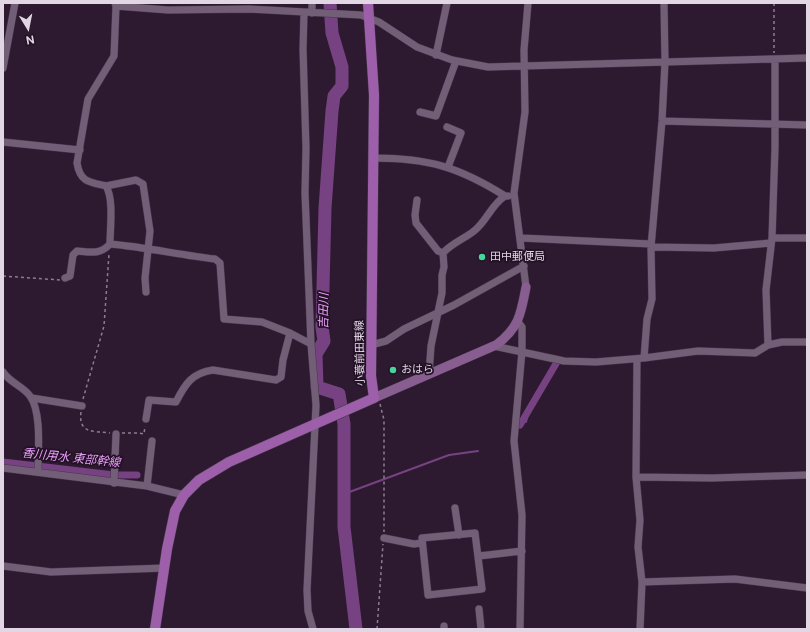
<!DOCTYPE html>
<meta charset="utf-8">
<style>
body{margin:0}
#map{position:relative;width:810px;height:632px;overflow:hidden;background:#2d1a30;font-family:"Public Sans",sans-serif}
canvas{display:block}
.frame{position:absolute;inset:0;border:4px solid #e2d6e5;pointer-events:none}
.north{position:absolute;left:8px;top:8px;width:40px;height:40px;-webkit-text-stroke:3px #231126;paint-order:stroke;rotate:170deg;font-size:11px;font-weight:700;line-height:16px;text-align:center;color:#e2d6e5}
.north::after{content:'';display:block;margin:auto;width:14px;height:18px;background:#e2d6e5;clip-path:polygon(50% 0,100% 100%,50% 72%,0 100%)}
</style>
<div id="map">
<canvas width="810" height="632"></canvas>
<div class="frame"></div>
<div class="north">N</div>
</div>
<script>
const c = document.querySelector('canvas').getContext('2d');
c.lineJoin = 'round';
function stroke(path, color, width, dash) { c.strokeStyle = color; c.lineWidth = width; c.lineCap = dash ? 'butt' : 'round'; c.setLineDash(dash || []); c.stroke(path); }
function label(font, color, halo, rows, align = 'center') {
  c.font = font + ' "Public Sans","Noto Sans JP",sans-serif'; c.lineWidth = 3.5; c.setLineDash([]); c.textBaseline = 'middle'; c.strokeStyle = halo; c.fillStyle = color; for (const [text, x, y, turn = 0] of rows) {
    c.save(); c.translate(x, y); c.rotate((+turn || 0) * Math.PI / 180); c.textAlign = isNaN(turn) ? turn : align; if (halo) c.strokeText(text, 0, 0); c.fillText(text, 0, 0); c.restore();
  }
}
const stream = new Path2D(`
 M 526,422 L 529,410
 M 344,494 L 449,455 L 478,451`);
const canal = new Path2D(`
 M 520,425 L 557,362
 M 3,462 L 114,475 L 137,475`);
const river = new Path2D(`
 M 330,3 L 332,33 L 342,67 L 342,86 L 334,96 L 332,111 L 325,208 L 322,327 L 324,341 L 316,354 L 317,387 L 339,394 L 344,424 L 344,527 L 356,629`);
const path = new Path2D(`
 M 774,3 L 774,53
 M 3,276 L 60,280
 M 83,399 L 104,326 L 109,254
 M 380,404 L 384,420 L 384,532
 M 81,412 C 78,434 94,431 110,433
 M 122,433 L 138,433 L 144,434 L 145,426
 M 377,629 L 383,544`);
const street = new Path2D(`
 M 115,3 L 116,6 L 168,10 L 249,9 L 361,15 L 379,22 L 417,47 L 452,60 L 488,67 L 807,58
 M 304,13 L 303,49 L 306,148 L 305,193 L 311,344 L 316,405 L 307,590 L 308,611 L 313,629
 M 312,13 L 312,3
 M 436,55 L 447,3
 M 3,68 L 15,3
 M 420,112 L 436,116 L 456,61
 M 662,121 L 807,125
 M 447,127 L 461,133 L 448,167
 M 3,142 L 80,150
 M 373,158 C 428,158 459,167 505,196 L 508,196
 M 106,186 L 136,180 L 143,184 L 150,231 L 145,278 L 146,292
 M 417,200 L 415,215 L 416,223 L 438,251 L 443,253
 M 521,238 L 651,244
 M 772,238 L 807,238
 M 110,244 C 110,228 114,199 106,186 C 89,182 80,182 77,163 L 88,99 L 114,56 L 116,6
 M 651,247 L 714,248 L 771,243
 M 65,278 L 70,276 L 73,255 L 77,251 C 90,252 100,255 110,244 C 145,247 180,255 215,259 L 220,263 L 224,319 L 262,322 L 290,333 L 311,344
 M 526,287 L 514,193 L 525,112 L 524,50 L 528,3
 M 518,322 L 522,327 L 522,351 L 514,441 L 522,515 L 520,629
 M 371,345 L 386,341 L 404,329 L 454,305 L 524,266
 M 768,345 L 766,290 L 772,238 L 775,148 L 775,59
 M 494,346 L 564,361 L 596,362 L 644,358 L 698,351 L 755,353 L 768,345 L 782,342 L 807,342
 M 644,358 L 647,319 L 652,299 L 651,247 L 662,121 L 665,62 L 664,3
 M 637,359 L 636,477 L 640,520 L 638,547 L 642,582 L 640,629
 M 3,372 C 10,383 23,386 30,396 C 42,412 38,453 38,472
 M 429,374 L 431,346 L 442,293 L 442,275 L 444,267 L 443,253 C 452,243 464,239 474,231 C 487,221 491,205 505,196
 M 32,398 L 82,406
 M 146,419 L 149,400 L 176,402 C 185,384 192,373 213,370 L 276,380 L 281,377 L 283,360 L 290,333
 M 3,468 L 147,486 L 184,495
 M 636,477 L 712,478 L 807,475
 M 114,483 L 116,434
 M 147,486 L 152,441
 M 455,508 L 459,535
 M 475,533 L 482,589 L 428,595 L 422,538 Z
 M 384,538 L 414,544 L 422,543
 M 479,556 L 522,551
 M 3,566 L 51,572 L 165,568
 M 642,582 L 735,579 L 807,588
 M 479,609 L 481,629
 M 444,626 L 444,629`);
const secondary = new Path2D(`
 M 374,398 L 496,345 C 519,328 521,314 526,287`);
const primary = new Path2D(`
 M 155,629 L 167,549 L 175,511 L 184,495 L 199,480 L 229,462 L 374,398 L 371,376 L 374,95 L 368,3`);
const markers = [
 [482,257,4,"#48d49d"],
 [393,370,4,"#48d49d"]
];
const poiNames = [
 ["田中郵便局",490,257],
 ["おはら",401,370]
];
const streetNames = [
 ["小蓑前田東線",360,353,-91]
];
const waterNames = [
 ["吉田川",324,311,-89],
 ["香川用水 東部幹線",71,458,6]
];
stroke(stream, '#774282', 2);
stroke(canal, '#774282', 7);
stroke(river, '#774282', 13);
stroke(street, '#453649', 8);
stroke(secondary, '#453649', 10);
stroke(primary, '#453649', 11);
stroke(path, '#8c7d8f', 1.5, [3, 3]);
stroke(street, '#735e78', 7);
stroke(secondary, '#885e91', 9);
stroke(primary, '#9d5faa', 10);
for (const [x, y, r, color] of markers) { const dot = new Path2D(); dot.arc(x, y, r, 0, 2 * Math.PI); c.fillStyle = color; c.fill(dot); stroke(dot, '#231126', 1.5); }
label('11px', '#e2d6e5', '#231126', poiNames, 'left');
label('11px', '#e2d6e5', '#231126', streetNames);
label('italic 12px', '#e99ff9', '#231126', waterNames);
</script>
